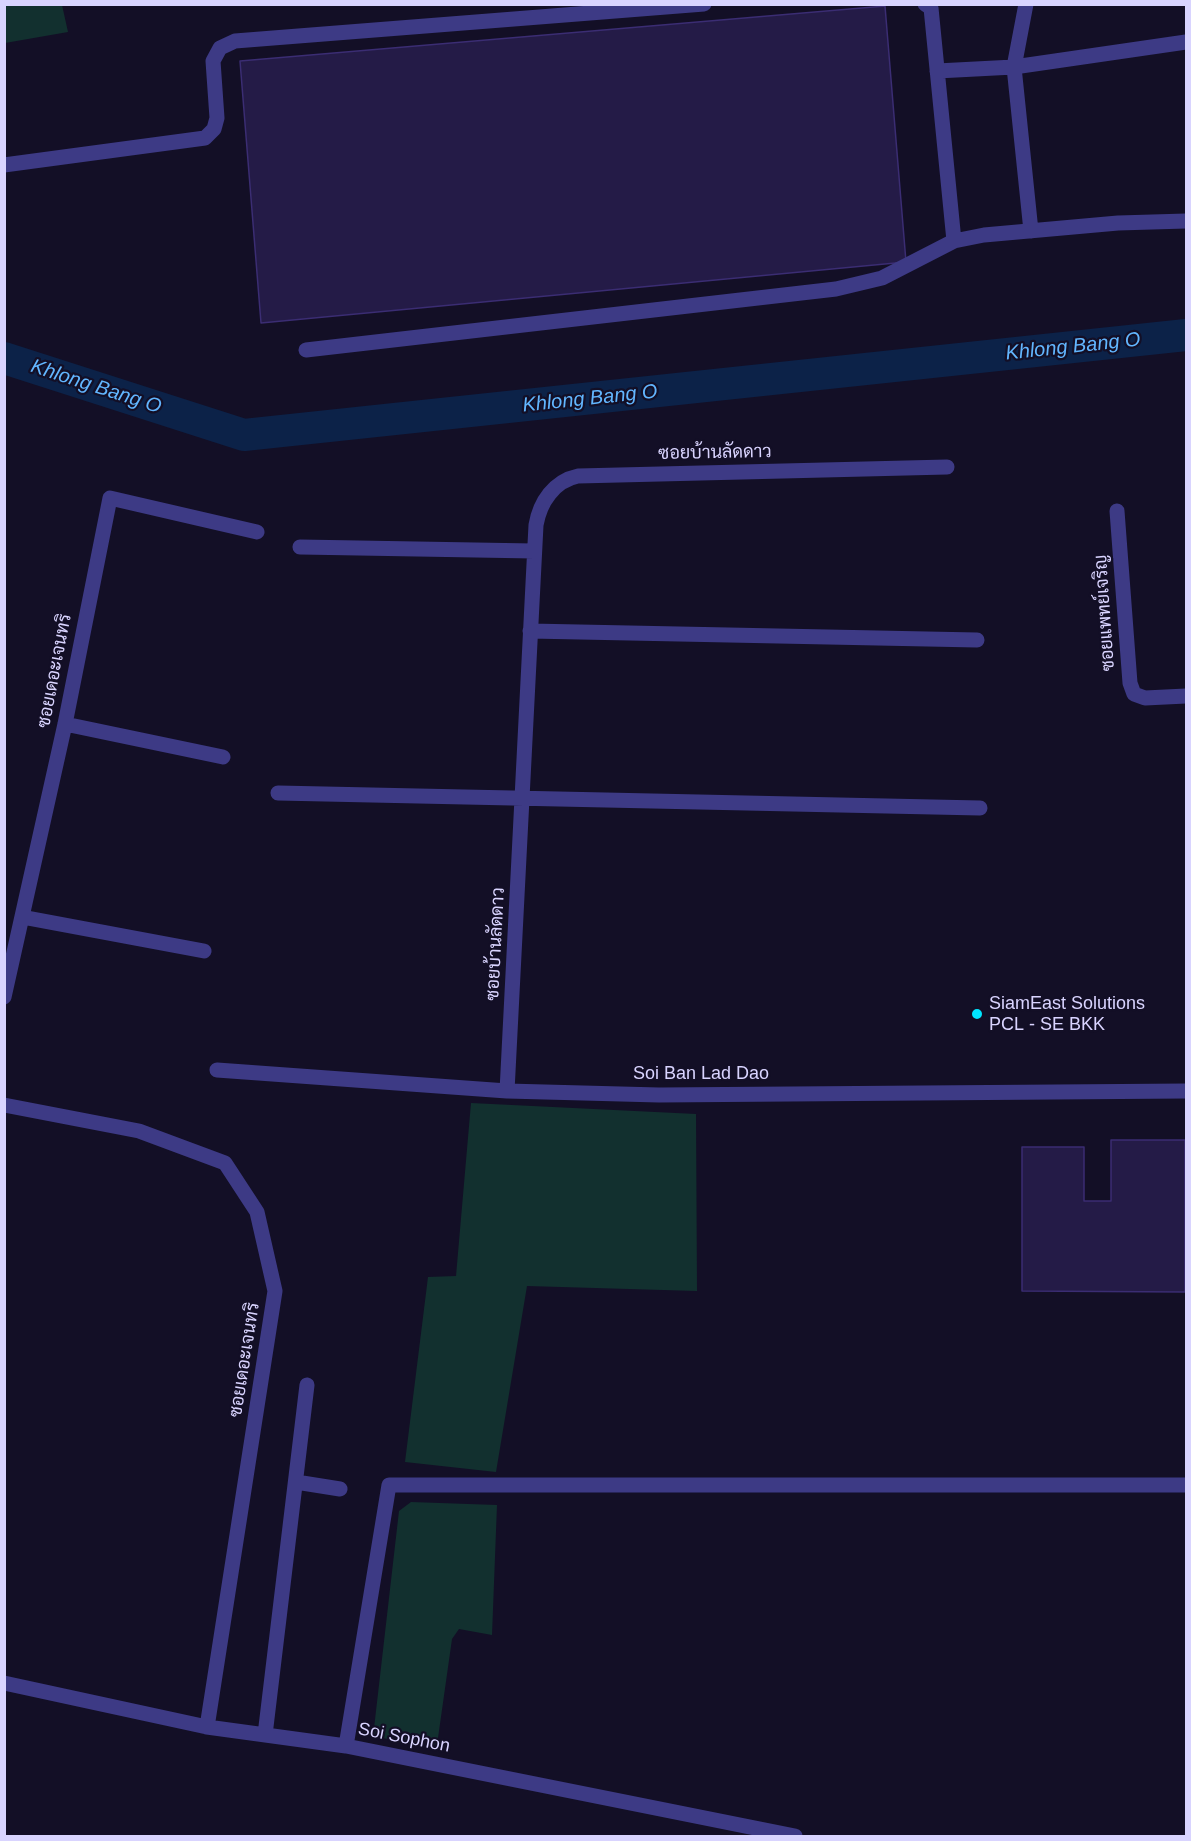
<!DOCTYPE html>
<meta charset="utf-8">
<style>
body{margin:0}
#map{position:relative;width:1191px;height:1841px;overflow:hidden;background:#130f26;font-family:Arial,sans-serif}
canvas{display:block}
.frame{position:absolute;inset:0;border:6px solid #d9d4ff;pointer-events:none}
</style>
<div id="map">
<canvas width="1191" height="1841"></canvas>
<div class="frame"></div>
</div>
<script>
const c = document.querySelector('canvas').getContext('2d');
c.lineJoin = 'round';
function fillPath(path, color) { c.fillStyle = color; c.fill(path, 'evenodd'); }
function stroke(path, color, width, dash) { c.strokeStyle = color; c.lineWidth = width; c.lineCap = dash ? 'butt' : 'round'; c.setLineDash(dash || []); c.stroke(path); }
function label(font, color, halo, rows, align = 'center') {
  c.font = font + ' Arial,Sarabun,sans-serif'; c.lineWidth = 4.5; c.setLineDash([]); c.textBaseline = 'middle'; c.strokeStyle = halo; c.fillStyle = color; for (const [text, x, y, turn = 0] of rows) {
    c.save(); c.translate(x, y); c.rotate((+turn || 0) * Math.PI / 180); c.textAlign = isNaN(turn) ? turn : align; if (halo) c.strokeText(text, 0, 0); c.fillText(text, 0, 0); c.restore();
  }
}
const green = new Path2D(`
 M 5,4 L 62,5 L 68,32 L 5,43 Z
 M 471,1103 L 696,1114 L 697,1291 L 527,1286 L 496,1472 L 405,1462 L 428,1277 L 456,1276 Z
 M 411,1502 L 497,1505 L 492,1635 L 459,1629 L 452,1639 L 437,1745 L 373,1737 L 399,1511 Z`);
const canal = new Path2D(`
 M 4,358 L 244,435 L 1186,335`);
const building = new Path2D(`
 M 885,6 L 906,262 L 261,323 L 240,61 Z
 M 1111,1140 L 1185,1140 L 1185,1292 L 1022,1291 L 1022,1147 L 1084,1147 L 1084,1201 L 1111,1201 Z`);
const minor = new Path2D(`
 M 925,4 L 931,8 L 954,241
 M 1026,4 L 1014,67 L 1031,231
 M 937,71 L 1014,67 L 1186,42
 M 4,165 L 205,138 L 214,129 L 217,118 L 213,61 L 220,48 L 235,41 L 704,4
 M 306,350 L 836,289 L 882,278 L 954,241 L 984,235 L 1118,223 L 1186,221
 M 1117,511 L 1130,683 L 1134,694 L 1145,698 L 1186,696
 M 300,547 L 534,551
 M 530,631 L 977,640
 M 65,724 L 223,757
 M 278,793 L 980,808
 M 22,917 L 204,951
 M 4,997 L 65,724 L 110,498 L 257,532
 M 217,1070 L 507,1091 L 659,1095 L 1186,1091
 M 507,1091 L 536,525 C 540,502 554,481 578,476 L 947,467
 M 4,1105 L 139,1131 L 225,1163 L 257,1212 L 275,1291 L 207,1727
 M 296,1482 L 340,1489
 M 4,1683 L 207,1727 L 346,1746 L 795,1836
 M 265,1735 L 307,1385
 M 346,1746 L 389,1485 L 1186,1485`);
const markers = [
 [977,1014,6,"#00e5ff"]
];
const streetNames = [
 ["ซอยบ้านลัดดาว",715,453,-1],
 ["ซอยแพทย์เจริญ",1105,613,-94],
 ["ซอยเดอะเจนทริ",55,671,-79],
 ["ซอยบ้านลัดดาว",496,944,-87],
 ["Soi Ban Lad Dao",701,1074],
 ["ซอยเดอะเจนทริ",245,1360,-81],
 ["Soi Sophon",404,1738,11]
];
const poiNames = [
 ["SiamEast Solutions",989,1004],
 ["PCL - SE BKK",989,1025]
];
const waterNames = [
 ["Khlong Bang O",1073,347,-6],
 ["Khlong Bang O",96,387,18],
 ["Khlong Bang O",590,399,-6]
];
fillPath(green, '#12302f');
stroke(canal, '#0c2248', 32);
fillPath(building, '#241b47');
stroke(building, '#3b2d73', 1.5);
stroke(minor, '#3d3a85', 15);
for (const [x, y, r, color] of markers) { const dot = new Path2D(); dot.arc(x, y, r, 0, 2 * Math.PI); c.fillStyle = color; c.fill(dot); stroke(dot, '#130f26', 2); }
label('18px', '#d9d4ff', '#130f26', streetNames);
label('18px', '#d9d4ff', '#130f26', poiNames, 'left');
label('italic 20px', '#62b6ff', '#130f26', waterNames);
</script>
